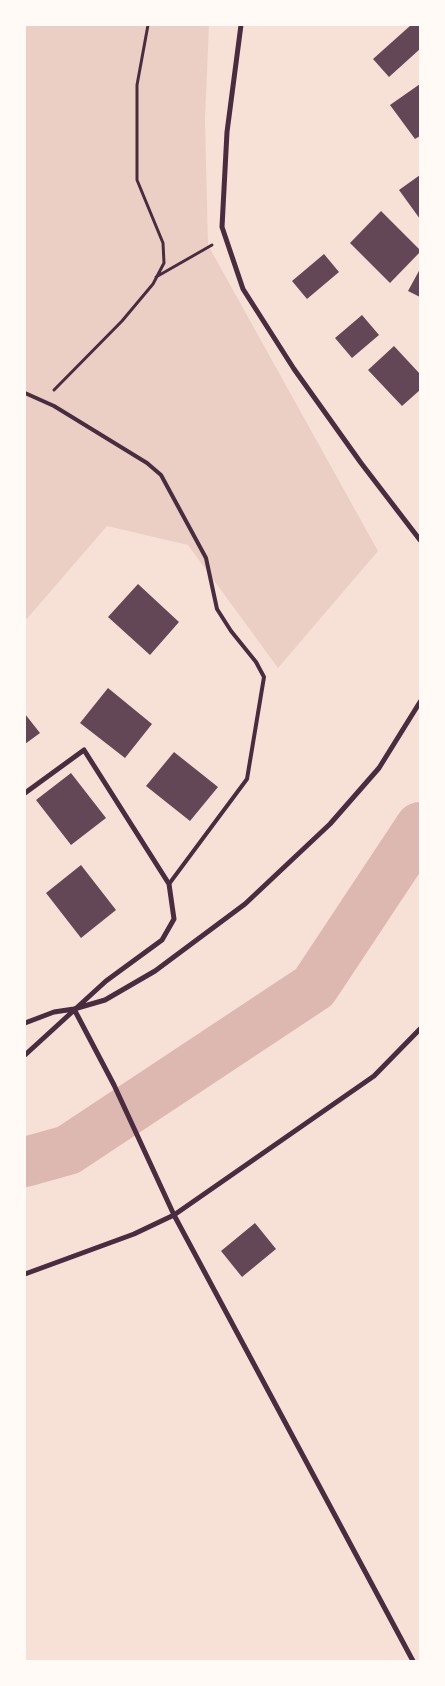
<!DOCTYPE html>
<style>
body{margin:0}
#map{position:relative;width:445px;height:1686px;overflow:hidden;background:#f7e1d7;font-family:Lora,serif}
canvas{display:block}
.frame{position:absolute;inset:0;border:26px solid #fffaf5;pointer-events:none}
</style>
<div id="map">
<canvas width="445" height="1686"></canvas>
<div class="frame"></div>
</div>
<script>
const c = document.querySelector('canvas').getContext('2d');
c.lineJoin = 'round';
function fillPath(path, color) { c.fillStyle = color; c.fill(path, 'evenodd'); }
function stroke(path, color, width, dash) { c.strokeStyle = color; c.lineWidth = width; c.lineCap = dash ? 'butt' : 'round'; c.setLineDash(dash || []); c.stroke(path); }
const green = new Path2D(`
 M 25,25 L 209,25 L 205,119 L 208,245 L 378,551 L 278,668 L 188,545 L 107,526 L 25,621 Z`);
const river = new Path2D(`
 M 25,1162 L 68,1150 L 314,987 L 420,827`);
const building = new Path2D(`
 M 411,25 L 420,25 L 420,49 L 389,77 L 373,59 Z
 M 420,84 L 420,136 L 415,139 L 390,105 Z
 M 420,175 L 420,219 L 399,190 Z
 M 381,211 L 420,250 L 420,252 L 390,283 L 350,243 Z
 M 324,254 L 339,272 L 307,299 L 292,281 Z
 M 420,269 L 420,297 L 408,291 Z
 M 362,315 L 379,335 L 352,358 L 335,338 Z
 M 394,346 L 420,374 L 420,390 L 402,406 L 368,370 Z
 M 138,584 L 179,622 L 150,655 L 108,617 Z
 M 108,688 L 152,724 L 125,758 L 80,723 Z
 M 25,714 L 40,733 L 25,744 Z
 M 174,752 L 218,787 L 190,821 L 146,786 Z
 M 71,773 L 106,818 L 71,845 L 36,800 Z
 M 81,865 L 116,910 L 81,938 L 46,893 Z
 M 255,1223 L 276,1249 L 242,1277 L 221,1251 Z`);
const path = new Path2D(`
 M 156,277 L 212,245
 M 54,390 L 122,321 L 153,284 L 164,263 L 163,243 L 137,180 L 137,85 L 148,25`);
const service = new Path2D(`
 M 25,393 L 54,406 L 147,463 L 161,475 L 206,558 L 217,609 L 231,631 L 256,662 L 264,677 L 247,779 L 169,884`);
const minor = new Path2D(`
 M 241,25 L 227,132 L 222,227 L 243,289 L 294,369 L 361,463 L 420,540
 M 25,793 L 84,750 L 169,884 L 174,919 L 162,940 L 106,981 L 25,1055
 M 74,1009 L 114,1085 L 174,1215 L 413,1661
 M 25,1023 L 54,1012 L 74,1009 L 105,1000 L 155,971 L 245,904 L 330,824 L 379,768 L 420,702
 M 25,1274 L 134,1234 L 174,1215 L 374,1076 L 420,1029`);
fillPath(green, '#ebcfc5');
stroke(river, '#dcb8b0', 50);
fillPath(building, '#644757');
stroke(path, '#4a2c40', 3);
stroke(service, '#4a2c40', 4);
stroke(minor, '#4a2c40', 5);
</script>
